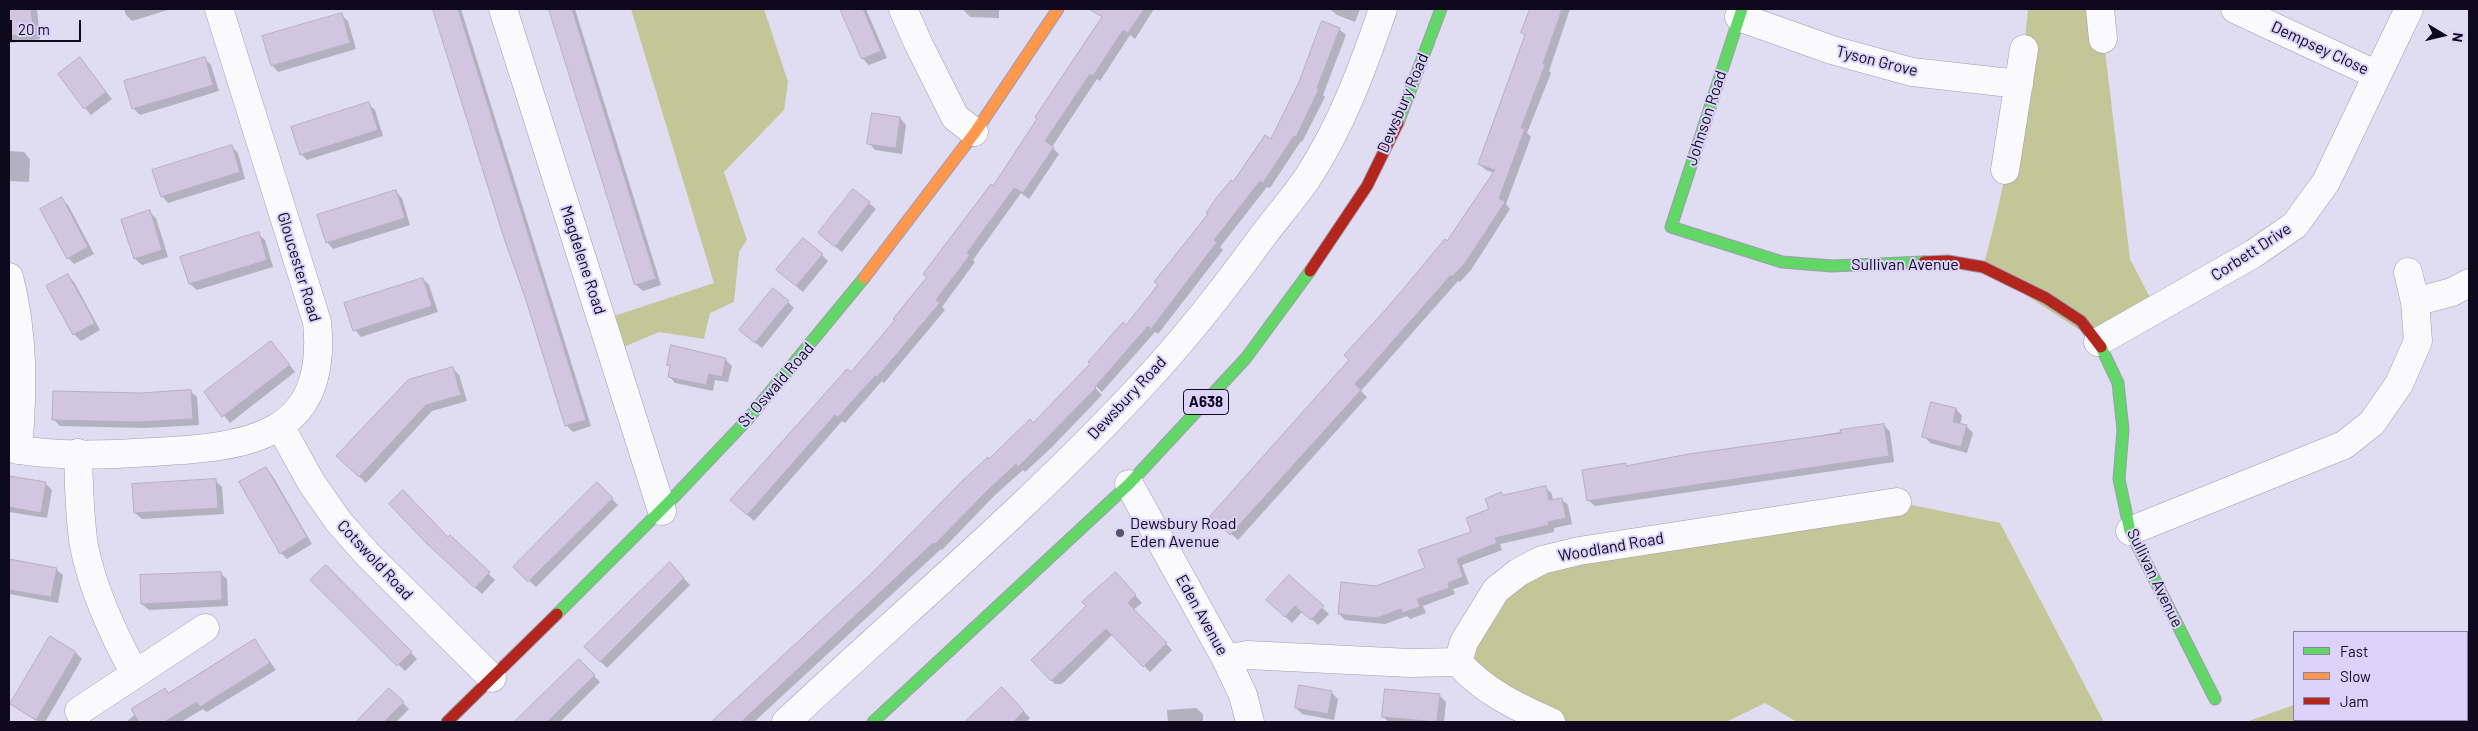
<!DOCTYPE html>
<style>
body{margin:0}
#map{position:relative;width:2478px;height:731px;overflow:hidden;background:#e0dcf1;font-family:Barlow,sans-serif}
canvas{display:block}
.frame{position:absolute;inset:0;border:10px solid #0f091e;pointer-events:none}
.legend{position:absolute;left:2293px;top:631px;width:175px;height:90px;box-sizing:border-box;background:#dbd3fa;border:1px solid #8982a2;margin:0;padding:6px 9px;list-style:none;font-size:15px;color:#0f091e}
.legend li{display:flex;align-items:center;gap:10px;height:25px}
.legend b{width:25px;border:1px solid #8982a2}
.north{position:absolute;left:2418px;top:10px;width:50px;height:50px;-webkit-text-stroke:4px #dbd3fa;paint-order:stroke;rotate:99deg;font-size:14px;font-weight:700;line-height:20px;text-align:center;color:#0f091e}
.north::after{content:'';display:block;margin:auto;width:18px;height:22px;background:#0f091e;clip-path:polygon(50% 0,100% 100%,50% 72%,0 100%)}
.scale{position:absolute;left:10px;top:20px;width:71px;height:22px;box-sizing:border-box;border:2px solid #0f091e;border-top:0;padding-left:6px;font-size:15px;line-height:18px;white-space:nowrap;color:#0f091e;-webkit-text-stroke:4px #dbd3fa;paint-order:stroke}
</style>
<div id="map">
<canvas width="2478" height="731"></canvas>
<div class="frame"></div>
<ul class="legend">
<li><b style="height:6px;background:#63d668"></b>Fast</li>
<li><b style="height:6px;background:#ff974d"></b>Slow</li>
<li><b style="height:6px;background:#b3261e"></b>Jam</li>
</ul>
<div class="north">N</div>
<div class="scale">20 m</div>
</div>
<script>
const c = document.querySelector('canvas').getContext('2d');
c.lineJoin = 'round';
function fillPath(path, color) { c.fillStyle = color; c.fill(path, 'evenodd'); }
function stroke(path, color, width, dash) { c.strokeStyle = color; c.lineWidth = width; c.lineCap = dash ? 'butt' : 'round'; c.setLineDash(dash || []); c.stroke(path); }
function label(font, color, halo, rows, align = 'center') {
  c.font = font + ' Barlow,sans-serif'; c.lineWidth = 4; c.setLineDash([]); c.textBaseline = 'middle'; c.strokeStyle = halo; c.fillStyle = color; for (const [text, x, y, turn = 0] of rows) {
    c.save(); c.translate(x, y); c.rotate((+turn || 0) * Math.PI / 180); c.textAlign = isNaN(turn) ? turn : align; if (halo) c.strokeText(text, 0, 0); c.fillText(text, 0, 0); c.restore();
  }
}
const green = new Path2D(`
 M 631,9 L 764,9 L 788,82 L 784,110 L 724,172 L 747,240 L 739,252 L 734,302 L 710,313 L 704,339 L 659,332 L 612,352 L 602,320 L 714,283 Z
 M 2028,9 L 2100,9 L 2130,259 L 2156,309 L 2098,342 L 1983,267 C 2007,184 2020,95 2028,9 Z
 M 1897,502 L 2000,523 L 2104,722 L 1797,722 L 1765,703 L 1726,722 L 1551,722 L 1470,676 L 1464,642 L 1519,572 Z
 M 2294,705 L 2294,720 L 2397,720 L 2397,722 L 2246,722 Z`);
const shadow = new Path2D(`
 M 9,9 L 37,9 L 40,39 L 10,43 Z
 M 124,9 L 171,9 L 132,21 L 126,15 Z
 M 435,9 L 461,9 L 591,426 L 573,432 L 566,425 Z
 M 550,9 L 575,9 L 661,285 L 643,291 L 636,285 Z
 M 841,9 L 866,9 L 887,58 L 869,65 L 863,59 Z
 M 963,9 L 999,9 L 999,18 L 970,17 Z
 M 1115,9 L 1154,9 L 1135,39 L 1130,35 L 1100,81 L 1097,79 L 1052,147 L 1059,154 L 1029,199 L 1021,193 L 973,260 L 975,262 L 942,307 L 945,310 L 884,383 L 882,381 L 845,423 L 842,421 L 754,521 L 738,506 L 896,320 L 994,188 Z
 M 1330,9 L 1360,9 L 1355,22 L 1337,15 Z
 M 1531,9 L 1570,9 L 1549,71 L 1551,73 L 1527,133 L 1531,137 L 1506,204 L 1510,209 L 1471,270 L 1460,282 L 1458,281 L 1361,391 L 1367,397 L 1238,540 L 1218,522 L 1448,243 L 1494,173 L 1486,170 L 1479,164 L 1526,36 L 1522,33 Z
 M 341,15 L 348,21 L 356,49 L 278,72 L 272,65 Z
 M 1339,29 L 1346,35 L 1323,95 L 1325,97 L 1302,142 L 1301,141 L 1270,188 L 1267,187 L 1220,247 L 1223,250 L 1158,334 L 1155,332 L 1102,392 L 1091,381 L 1090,383 L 1102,395 L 1050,449 L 1025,472 L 1023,470 L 995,495 L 942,550 L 941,549 L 754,722 L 713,722 L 870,576 L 990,460 L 1033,424 L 1126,327 L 1233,184 L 1272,141 Z
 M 204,58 L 211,65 L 219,91 L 140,115 L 133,108 Z
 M 80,59 L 112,99 L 91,115 L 85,108 Z
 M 368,104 L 375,110 L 383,136 L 307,160 L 301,154 Z
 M 900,118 L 906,125 L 902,154 L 875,150 L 869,143 Z
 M 231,146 L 238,153 L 245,179 L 168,203 L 162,196 Z
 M 9,151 L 24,152 L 30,159 L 29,182 L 9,181 Z
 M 853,190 L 876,209 L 842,252 L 826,240 Z
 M 396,192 L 402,198 L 410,225 L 333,249 L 327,242 Z
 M 61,199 L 68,205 L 94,254 L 74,264 L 68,258 Z
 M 149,212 L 156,218 L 168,257 L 142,265 L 135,259 L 123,220 Z
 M 258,234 L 265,240 L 273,267 L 197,290 L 190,284 L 182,258 Z
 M 822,255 L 828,261 L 803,292 L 784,276 Z
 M 67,275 L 74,282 L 100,330 L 81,341 L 74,334 L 48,286 Z
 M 423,279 L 429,285 L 438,312 L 361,337 L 355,330 Z
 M 788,302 L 794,308 L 762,348 L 747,336 Z
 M 277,349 L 295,372 L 230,423 L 206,393 Z
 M 725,359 L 732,366 L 728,382 L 715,380 L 713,391 L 675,383 L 669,376 L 671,367 L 668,364 Z
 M 452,368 L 459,375 L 467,401 L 432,411 L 366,483 L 338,456 Z
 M 190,391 L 197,397 L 199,425 L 145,428 L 60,426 L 54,420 Z
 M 1932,403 L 1956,409 L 1962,416 L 1960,425 L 1966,426 L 1973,433 L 1967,453 L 1930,443 L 1924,436 Z
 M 1884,425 L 1890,432 L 1894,462 L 1595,506 L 1588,500 L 1625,465 L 1627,467 Z
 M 266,469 L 272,475 L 312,544 L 287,559 L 281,553 Z
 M 9,477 L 45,483 L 52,490 L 47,518 L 9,512 Z
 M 216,481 L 222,487 L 224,514 L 142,519 L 135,513 Z
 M 597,484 L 618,505 L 536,587 L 515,567 Z
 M 1545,487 L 1552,494 L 1553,501 L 1561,499 L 1568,505 L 1572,524 L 1554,528 L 1554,532 L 1500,544 L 1502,550 L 1462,565 L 1469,584 L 1453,589 L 1455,594 L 1423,606 L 1426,613 L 1410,619 L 1407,616 L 1385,624 L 1345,620 L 1339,614 L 1377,587 L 1426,569 L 1473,532 L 1504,496 Z
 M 450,537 L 495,580 L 482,594 L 434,550 Z
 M 9,560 L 56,569 L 63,575 L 58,603 L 9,594 Z
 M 670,564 L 690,585 L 607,668 L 586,647 Z
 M 326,567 L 417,659 L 405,671 L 312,580 Z
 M 220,573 L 227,579 L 228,606 L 149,610 L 142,604 Z
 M 1289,576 L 1329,614 L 1318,625 L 1303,611 L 1292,623 L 1274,606 Z
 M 1122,580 L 1142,603 L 1133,610 L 1172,650 L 1150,672 L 1113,634 L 1062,684 L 1055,684 L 1032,660 Z
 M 50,638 L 76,653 L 82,659 L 45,722 L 38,722 L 11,704 Z
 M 255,641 L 276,670 L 207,712 L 203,709 L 181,722 L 126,722 L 165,689 L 169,694 Z
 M 579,660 L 600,682 L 560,722 L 515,722 Z
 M 389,689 L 409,709 L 396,722 L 356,722 Z
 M 1002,689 L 1030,718 L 1026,722 L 967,722 Z
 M 1331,692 L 1338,699 L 1334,720 L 1302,714 L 1296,708 Z
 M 1439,695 L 1446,702 L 1444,722 L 1389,722 L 1383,717 Z
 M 1196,708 L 1203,714 L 1203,722 L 1168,722 L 1167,710 Z`);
const building = new Path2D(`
 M 9,9 L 31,9 L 34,33 L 9,36 Z
 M 433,9 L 458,9 L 586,420 L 565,426 L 526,300 L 504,238 Z
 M 549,9 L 572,9 L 656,279 L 635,285 Z
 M 840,9 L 863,9 L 881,51 L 862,59 Z
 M 1089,9 L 1144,9 L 1128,33 L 1123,30 L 1093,76 L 1090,74 L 1045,141 L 1054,147 L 1023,193 L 1014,188 L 967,253 L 970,255 L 936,300 L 940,303 L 877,377 L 875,376 L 838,417 L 835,415 L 747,515 L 730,500 L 847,369 L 851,372 L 895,320 L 893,319 L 927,277 L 923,274 L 991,184 L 993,186 L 1037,119 L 1035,117 L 1102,17 Z
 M 1530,9 L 1562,9 L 1543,64 L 1545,65 L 1521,128 L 1525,129 L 1499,198 L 1505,202 L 1465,263 L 1452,277 L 1451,275 L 1355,384 L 1361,390 L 1230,535 L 1210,516 L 1349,360 L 1344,355 L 1388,307 L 1445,239 L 1447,241 L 1495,170 L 1478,164 L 1525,35 L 1521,33 Z
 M 342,13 L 350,43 L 271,66 L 262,36 Z
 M 1322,21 L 1340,28 L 1317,88 L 1319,89 L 1296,137 L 1294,136 L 1263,183 L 1260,181 L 1214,240 L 1217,242 L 1151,329 L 1148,326 L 1095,387 L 1096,388 L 1033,452 L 1018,467 L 1016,464 L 989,489 L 935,544 L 933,543 L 741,722 L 711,722 L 870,575 L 964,479 L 988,457 L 989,459 L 1030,419 L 1033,423 L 1090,364 L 1088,362 L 1123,322 L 1126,325 L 1158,285 L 1154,282 L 1208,214 L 1206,213 L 1218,196 L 1231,180 L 1233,182 L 1265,135 L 1271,139 L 1299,82 Z
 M 80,57 L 106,92 L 84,109 L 58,74 Z
 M 205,57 L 213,85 L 132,109 L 124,81 Z
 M 369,102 L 378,130 L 300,155 L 291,127 Z
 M 872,113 L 900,117 L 896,148 L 867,144 Z
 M 232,145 L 240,172 L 161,197 L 152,170 Z
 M 853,189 L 870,202 L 835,247 L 818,233 Z
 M 396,190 L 405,218 L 326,243 L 317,215 Z
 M 62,197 L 88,247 L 67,259 L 40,209 Z
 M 150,210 L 162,250 L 134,259 L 121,220 Z
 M 259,232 L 267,260 L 189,284 L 180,257 Z
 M 803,238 L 823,254 L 796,286 L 776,270 Z
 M 68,274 L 95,323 L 73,335 L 46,286 Z
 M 423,278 L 432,306 L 353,331 L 344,303 Z
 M 773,288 L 789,301 L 755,343 L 739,330 Z
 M 271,341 L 290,365 L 222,417 L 204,392 Z
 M 671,345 L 726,358 L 722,377 L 709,374 L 706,385 L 668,377 L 670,365 L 667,365 Z
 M 453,367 L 461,395 L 426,405 L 359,477 L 336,456 L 408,380 Z
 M 191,390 L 193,419 L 138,422 L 52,420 L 53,391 L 141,393 Z
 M 1931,402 L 1956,408 L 1953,422 L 1967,425 L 1961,447 L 1922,437 Z
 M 1884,424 L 1889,456 L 1587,501 L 1582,470 L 1626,463 L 1626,466 L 1689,454 L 1841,433 L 1840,430 Z
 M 266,467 L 307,537 L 280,554 L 239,482 Z
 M 9,476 L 46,482 L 41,513 L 9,507 Z
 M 216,479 L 218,508 L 134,513 L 132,484 Z
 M 597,482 L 613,498 L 528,582 L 513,567 Z
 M 1546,486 L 1549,500 L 1562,498 L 1566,518 L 1548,522 L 1549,525 L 1495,538 L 1497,543 L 1457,559 L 1463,577 L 1448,583 L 1449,588 L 1417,599 L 1420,607 L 1402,613 L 1401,609 L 1377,618 L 1338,614 L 1341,582 L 1376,586 L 1425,568 L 1418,550 L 1471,532 L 1466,518 L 1489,509 L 1485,499 L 1501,492 L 1503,495 Z
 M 403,490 L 448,537 L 450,535 L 490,572 L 475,588 L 426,543 L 389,504 Z
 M 9,559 L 57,568 L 51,597 L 9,590 Z
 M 670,562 L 684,578 L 600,662 L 584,647 Z
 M 326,565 L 412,652 L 397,666 L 310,580 Z
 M 221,572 L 222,600 L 141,604 L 140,575 Z
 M 1116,572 L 1136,595 L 1128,603 L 1167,643 L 1143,667 L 1106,629 L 1051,681 L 1031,660 L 1086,606 L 1082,602 Z
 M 1289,575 L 1324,606 L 1311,620 L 1295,606 L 1285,617 L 1266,600 Z
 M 50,636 L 76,652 L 36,720 L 10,704 Z
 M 255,639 L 270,663 L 200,707 L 197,702 L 164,722 L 139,722 L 131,709 L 165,688 L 168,693 Z
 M 579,659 L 595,675 L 547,722 L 514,722 Z
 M 1299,685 L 1332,691 L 1328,714 L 1295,708 Z
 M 1002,687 L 1024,711 L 1013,722 L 965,722 Z
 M 389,688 L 404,702 L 384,722 L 356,722 Z
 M 1385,689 L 1440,694 L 1437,722 L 1382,717 Z`);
const street = new Path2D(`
 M 503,9 L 662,511
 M 903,9 L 918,43 L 955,117 L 974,132
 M 2100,9 L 2103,39
 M 2235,9 L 2377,75
 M 1739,17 L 1832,50 L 1912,72 L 2019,84
 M 2005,170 L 2024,49
 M 9,277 C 24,334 23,391 18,450
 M 2415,302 L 2452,292 L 2469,283
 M 2098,342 L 2253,254 L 2295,225 L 2326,182 L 2409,9
 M 280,426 L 311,482 L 338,521 L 368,555 L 492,678
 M 9,448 C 55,457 106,455 153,452 C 246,447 329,439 317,322 L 219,9
 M 78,453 C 79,484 79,515 84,546 C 93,591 113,634 135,674
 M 1129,484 L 1226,659 L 1243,695 L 1250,722
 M 2130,531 L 2344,445 L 2372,423 L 2399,384 L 2418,341 L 2415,302 L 2408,272
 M 1226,659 L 1247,655 L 1410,663 L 1458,662 L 1464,642 L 1496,590 L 1519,572 L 1542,560 L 1579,551 L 1897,502
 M 1458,662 C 1483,691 1517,707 1551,722
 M 79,711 L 205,628
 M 786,722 C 906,610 1032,504 1143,384 C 1186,338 1225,288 1262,237 C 1277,217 1294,198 1308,177 C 1342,125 1363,67 1383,9`);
const fast = new Path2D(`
 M 1742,9 L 1671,227 L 1782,262 L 1832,266 L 1924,262
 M 1398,123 L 1441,9
 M 2101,347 L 2118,383 L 2123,430 L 2119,479 L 2130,531 L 2215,699
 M 557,614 L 674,497 L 747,420 L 864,278
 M 873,722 L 1129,484 L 1246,358 L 1310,271`);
const slow = new Path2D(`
 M 864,278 L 976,131 L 1058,9`);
const jam = new Path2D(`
 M 1924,262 L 1948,261 L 1983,267 L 2046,298 L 2081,321 L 2101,347
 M 1310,271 L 1367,186 L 1398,123
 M 447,722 L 557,614`);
const markers = [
 [1120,533,5,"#585368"]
];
const shields = [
 [1206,402,45]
];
const shieldNames = [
 ["A638",1206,402]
];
const streetNames = [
 ["Dempsey Close",2320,48,25],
 ["Tyson Grove",1877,61,14],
 ["Dewsbury Road",1403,103,-67],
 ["Johnson Road",1706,118,-72],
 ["Corbett Drive",2251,252,-33],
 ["Magdelene Road",583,260,72],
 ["Sullivan Avenue",1905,265],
 ["Gloucester Road",299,267,73],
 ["St Oswald Road",776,385,-49],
 ["Dewsbury Road",1127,398,-47],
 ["Woodland Road",1611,547,-10],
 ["Cotswold Road",375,560,47],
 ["Sullivan Avenue",2155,578,64],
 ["Eden Avenue",1202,615,61]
];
const poiNames = [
 ["Dewsbury Road",1130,524],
 ["Eden Avenue",1130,542]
];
fillPath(green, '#c3c798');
fillPath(shadow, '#0003');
fillPath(building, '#d2c5e0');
stroke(building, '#b6aec2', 1);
stroke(street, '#a19cb1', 29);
stroke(fast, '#a19cb1', 13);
stroke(slow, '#a19cb1', 13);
stroke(jam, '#a19cb1', 13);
stroke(street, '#fafafd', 28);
stroke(fast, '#63d668', 11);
stroke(slow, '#ff974d', 11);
stroke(jam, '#b3261e', 11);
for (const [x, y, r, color] of markers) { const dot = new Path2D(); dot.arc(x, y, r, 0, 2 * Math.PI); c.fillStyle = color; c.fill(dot); stroke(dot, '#dbd3fa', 2); }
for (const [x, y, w] of shields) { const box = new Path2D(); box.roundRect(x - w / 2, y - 12.5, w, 25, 4); c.fillStyle = '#dbd3fa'; c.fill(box); stroke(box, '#0f091e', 1); }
label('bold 15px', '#0f091e', null, shieldNames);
label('16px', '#0f091e', '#dbd3fa', streetNames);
label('16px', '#0f091e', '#dbd3fa', poiNames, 'left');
</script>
